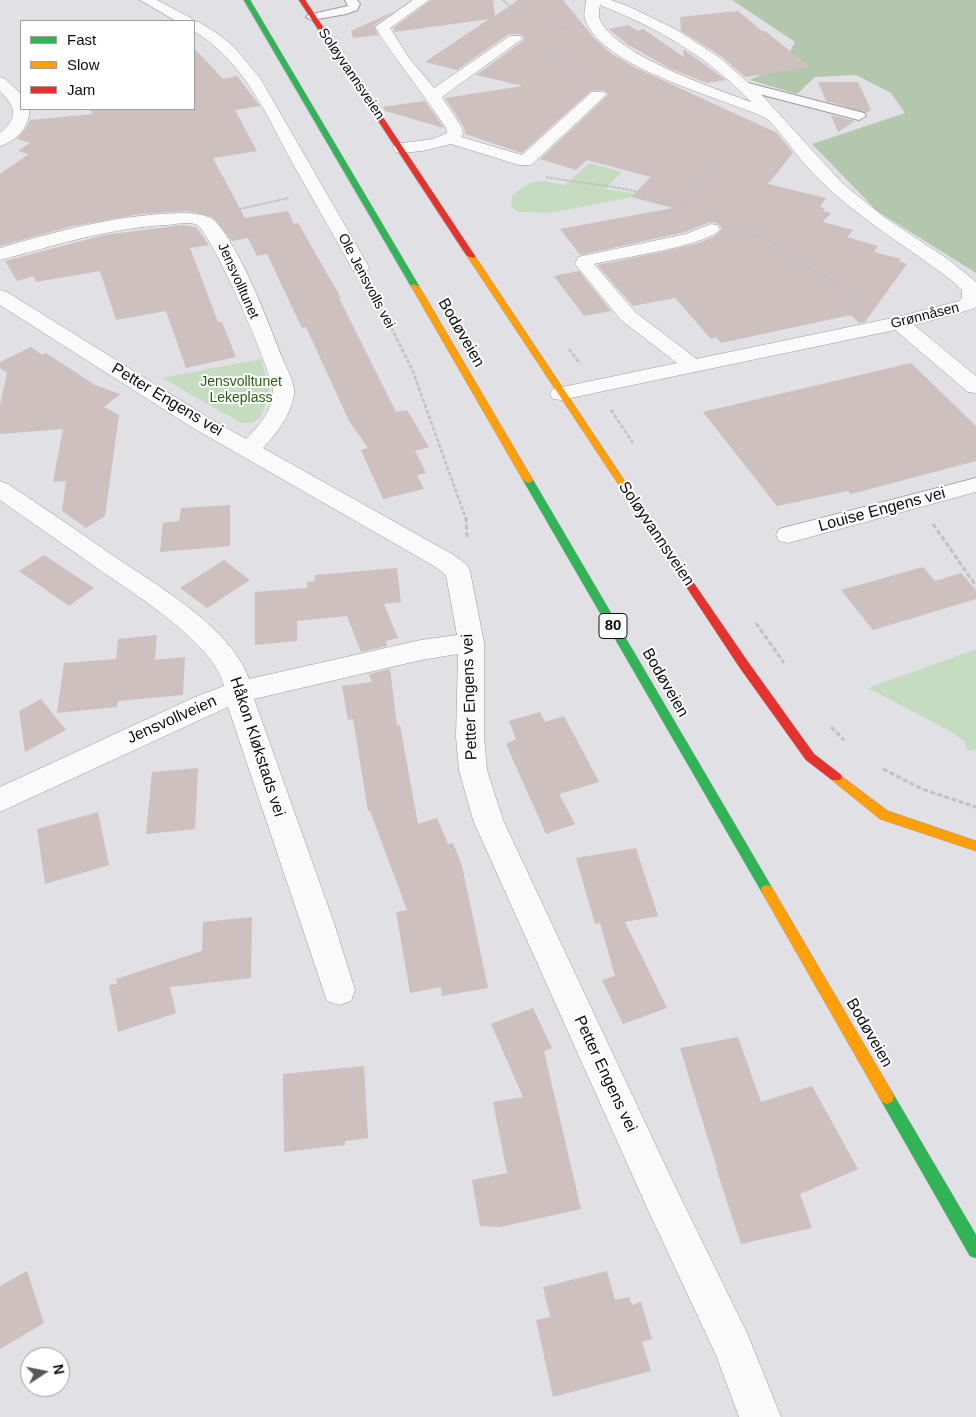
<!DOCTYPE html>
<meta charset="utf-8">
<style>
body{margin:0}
#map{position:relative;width:976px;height:1417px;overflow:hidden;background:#e0e0e5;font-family:Arial,sans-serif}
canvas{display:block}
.legend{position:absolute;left:20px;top:20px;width:175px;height:90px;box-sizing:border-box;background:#fff;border:1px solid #9f9fa0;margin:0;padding:6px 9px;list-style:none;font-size:15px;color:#0e0e11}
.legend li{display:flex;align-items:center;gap:10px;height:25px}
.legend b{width:25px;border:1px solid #9f9fa0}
.north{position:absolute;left:20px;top:1347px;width:50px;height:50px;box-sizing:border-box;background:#fff;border:1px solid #9f9fa0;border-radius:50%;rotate:79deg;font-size:14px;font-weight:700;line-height:20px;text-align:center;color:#0e0e11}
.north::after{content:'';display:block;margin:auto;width:18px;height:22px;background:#58585b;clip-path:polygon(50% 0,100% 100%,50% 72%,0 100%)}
</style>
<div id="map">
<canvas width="976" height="1417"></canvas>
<ul class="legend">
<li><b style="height:6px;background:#30b455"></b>Fast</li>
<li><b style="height:6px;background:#ff9f0a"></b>Slow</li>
<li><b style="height:6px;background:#e5322d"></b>Jam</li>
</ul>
<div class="north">N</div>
</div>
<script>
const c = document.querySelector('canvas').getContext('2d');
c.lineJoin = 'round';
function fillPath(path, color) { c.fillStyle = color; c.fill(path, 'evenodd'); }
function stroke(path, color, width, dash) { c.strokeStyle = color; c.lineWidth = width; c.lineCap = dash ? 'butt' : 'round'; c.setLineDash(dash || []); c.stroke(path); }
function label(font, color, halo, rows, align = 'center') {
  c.font = font + ' Arial,sans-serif'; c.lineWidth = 4; c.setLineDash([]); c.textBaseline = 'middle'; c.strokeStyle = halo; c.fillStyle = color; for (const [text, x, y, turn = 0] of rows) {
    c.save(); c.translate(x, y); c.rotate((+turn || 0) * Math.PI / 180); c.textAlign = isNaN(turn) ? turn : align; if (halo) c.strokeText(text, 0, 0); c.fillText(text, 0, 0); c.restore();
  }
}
const green = new Path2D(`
 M 589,163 L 622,172 L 605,189 L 636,194 L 627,198 L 550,213 L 518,212 L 511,207 L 512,196 C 533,177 539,180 565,185 Z
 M 261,359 L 270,392 L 260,418 L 252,423 L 241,423 L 162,378 Z
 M 976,649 L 976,749 L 967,751 L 964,741 L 948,730 L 868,688 Z`);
const forest = new Path2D(`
 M 732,0 L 976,0 L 976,273 L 877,211 L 812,144 L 905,113 L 891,93 L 856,75 L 815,77 L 797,94 L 750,80 L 783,65 L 795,42 Z`);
const building = new Path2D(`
 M 431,0 L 493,0 L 495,16 L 518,0 L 563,0 L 594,38 L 612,54 L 636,68 L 777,133 L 793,153 L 768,184 L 826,198 L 820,207 L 824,208 L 823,211 L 831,213 L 823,222 L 853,230 L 847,237 L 878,246 L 874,252 L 901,259 L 899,261 L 907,264 L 865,322 L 859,323 L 851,315 L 721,343 L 716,337 L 711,339 L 675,298 L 633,306 L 597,265 L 662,252 L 699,243 L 713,237 L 721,230 L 722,228 L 717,223 L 710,222 L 685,232 L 580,255 L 560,229 L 673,208 L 631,197 L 651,177 L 587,160 L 576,170 L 540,159 L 607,96 L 608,94 L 604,90 L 591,91 L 522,153 L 465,134 L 464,127 L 445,98 L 523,86 L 476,75 L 523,41 L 524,38 L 520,34 L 509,34 L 457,70 L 425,62 L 489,19 L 395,32 L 393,28 Z
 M 395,11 L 374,25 L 378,35 L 353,38 L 351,31 Z
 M 738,11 L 762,31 L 765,31 L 810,67 L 745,77 L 721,56 L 681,31 L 680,17 Z
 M 628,25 L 638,31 L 643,29 L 684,57 L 683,49 L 726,80 L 707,83 L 669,68 L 627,44 L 609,29 Z
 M 194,48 L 223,79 L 237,76 L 260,106 L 235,110 L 257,151 L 213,158 L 245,218 L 288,211 L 294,224 L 298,223 L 341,298 L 339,298 L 396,412 L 407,410 L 429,447 L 415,451 L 426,473 L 417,475 L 424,489 L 383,499 L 361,450 L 368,448 L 349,421 L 306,327 L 302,328 L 267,254 L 257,256 L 248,238 L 232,241 L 212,217 L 188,211 L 140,214 L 69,227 L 0,246 L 0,174 L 29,154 L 18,151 L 30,143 L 17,139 L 26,128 L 30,120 L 94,114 L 89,109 L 194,109 Z
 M 818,82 L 858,82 L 871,110 L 866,113 L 826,101 Z
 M 425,101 L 444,128 L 385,111 L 383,107 Z
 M 831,115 L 855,121 L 838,132 Z
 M 183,225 L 196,227 L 209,245 L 190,248 L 218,322 L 222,322 L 236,357 L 186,368 L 166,311 L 116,320 L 100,271 L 36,282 L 34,276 L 17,281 L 5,261 L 104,235 Z
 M 579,271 L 611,311 L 584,316 L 554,276 Z
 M 31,347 L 42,355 L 46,353 L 95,385 L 120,394 L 104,407 L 119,415 L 105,516 L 86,528 L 62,511 L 66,481 L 53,482 L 63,429 L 0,434 L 0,405 L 7,373 L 0,368 L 0,362 Z
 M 911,363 L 976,426 L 976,461 L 851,494 L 848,491 L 777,506 L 703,412 Z
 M 230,505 L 230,546 L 160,552 L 163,523 L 179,521 L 181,508 Z
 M 44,555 L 94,588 L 69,606 L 19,571 Z
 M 224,560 L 250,580 L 207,608 L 180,588 Z
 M 923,567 L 935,581 L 961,573 L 976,590 L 976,599 L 873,630 L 841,590 Z
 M 397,568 L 401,602 L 384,604 L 398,638 L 386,641 L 387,646 L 361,652 L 347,616 L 297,621 L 297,641 L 255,645 L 255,592 L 307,588 L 307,582 L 315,581 L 315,575 Z
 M 157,635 L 155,660 L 185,657 L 183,695 L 118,701 L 117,707 L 57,713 L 64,663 L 116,659 L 118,639 Z
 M 390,669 L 397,726 L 400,725 L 418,824 L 437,818 L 448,844 L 453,843 L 462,866 L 488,988 L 442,996 L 441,987 L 410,993 L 396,912 L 407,910 L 370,811 L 368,811 L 353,719 L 348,720 L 342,686 L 372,682 L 369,674 Z
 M 41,699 L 66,730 L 25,752 L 19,711 Z
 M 540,712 L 545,722 L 564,716 L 599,782 L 559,794 L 575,824 L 546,834 L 506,744 L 516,739 L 509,721 Z
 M 198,768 L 195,829 L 146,834 L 152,772 Z
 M 98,812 L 109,865 L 45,884 L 37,829 Z
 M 636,848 L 658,916 L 625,922 L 667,1008 L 623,1024 L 602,980 L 615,976 L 600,923 L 595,924 L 576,858 Z
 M 252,917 L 251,978 L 170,987 L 176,1013 L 118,1032 L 109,985 L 117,984 L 116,979 L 202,951 L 203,922 Z
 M 533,1008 L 552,1048 L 544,1051 L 581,1209 L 500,1227 L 480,1226 L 472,1180 L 507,1173 L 493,1102 L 523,1097 L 491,1024 Z
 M 738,1037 L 761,1102 L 812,1086 L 858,1169 L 800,1194 L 812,1228 L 741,1244 L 716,1168 L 717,1168 L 680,1048 Z
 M 364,1066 L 368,1138 L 345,1141 L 345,1145 L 284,1152 L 283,1074 Z
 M 27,1271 L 44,1323 L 0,1349 L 0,1286 Z
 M 607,1271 L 615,1300 L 629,1297 L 632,1305 L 641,1302 L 652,1339 L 642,1342 L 651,1371 L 553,1397 L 536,1320 L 550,1317 L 543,1287 Z`);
const pathFar2 = new Path2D(`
 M 503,0 L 519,15
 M 539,33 L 568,28
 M 537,46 L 548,51 L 582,76
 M 546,177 C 595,186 645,186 689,212
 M 680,206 L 719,166
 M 231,211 L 289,198`);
const pathFar1 = new Path2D(`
 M 740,232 L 763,237 L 784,249 L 804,266 L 825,275 L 862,303
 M 372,290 L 412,369 L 466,519
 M 569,349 L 580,364
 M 611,410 L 633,443`);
const path = new Path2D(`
 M 466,517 L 467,539
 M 933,524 L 976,586
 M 756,623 L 784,663
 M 831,727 L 844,740
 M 883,769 L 922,789 L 976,807`);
const lane = new Path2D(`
 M 345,0 L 357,0 L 360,4 L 357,10 L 346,14 L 312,20 L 306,17 L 308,15 L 348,6 Z
 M 744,82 L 864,113 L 866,116 L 859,120 L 740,89 L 738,86 Z`);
const street = new Path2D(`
 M 140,0 L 157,0 L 191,18 L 193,21 L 199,22 L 218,34 L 234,47 L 260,78 L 369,267 L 367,271 L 360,273 L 353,271 L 351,267 C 332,232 312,198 293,164 C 265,112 245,63 194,31 L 194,21 L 176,21 Z
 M 413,0 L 429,0 L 390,28 L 409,58 L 434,88 L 510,36 L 520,36 L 522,39 L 442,97 L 462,128 L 463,134 L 461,137 L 522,155 L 592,92 L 604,92 L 606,95 L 531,165 L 519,165 L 451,144 L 422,151 L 401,153 L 395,152 L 393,148 L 395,144 L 433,139 L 447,133 L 446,128 C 423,93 397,62 375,27 Z
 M 586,0 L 611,0 L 630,7 L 677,30 L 720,58 L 759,92 L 843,184 L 884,217 L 949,260 L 976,282 L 976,307 L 973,309 L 914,325 L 976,376 L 976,393 L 968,392 L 895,330 L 561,400 L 553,399 L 550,394 L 553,389 L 677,363 L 621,320 L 575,264 L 578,257 L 686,234 L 711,224 L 717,225 L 720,229 C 708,246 618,258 594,264 L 635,312 L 689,353 L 696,359 L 897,317 L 959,301 L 962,298 L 962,290 L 951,280 C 900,241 845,211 803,162 C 795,153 772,120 764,117 C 722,98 600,67 585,19 C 583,13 586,6 586,0 ZM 600,5 C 656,27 709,57 751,102 C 714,88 617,56 600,20 C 598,16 599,10 600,5 Z
 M 0,77 L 5,79 L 21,94 L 21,109 L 29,109 C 31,125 16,142 0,146 L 0,133 C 19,118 16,107 0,91 Z
 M 188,213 C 197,214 207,215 214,220 C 240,246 269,324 283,360 C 287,369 295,383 294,393 C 292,414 277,433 263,448 L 452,554 L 467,565 L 470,571 L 484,643 L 484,737 L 487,770 L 503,820 L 674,1184 L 747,1333 L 781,1417 L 739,1417 L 716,1355 L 648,1210 L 473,820 L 459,770 L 456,737 L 458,654 L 421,660 L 254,699 L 334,923 L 355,990 L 351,1001 L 339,1005 L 327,1001 L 228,707 L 0,812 L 0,787 L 195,697 L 224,686 C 214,642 131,592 94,566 C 63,544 31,522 0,500 L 0,481 L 8,484 C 43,507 78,531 112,555 C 155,584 232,628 249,679 L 421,640 L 457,635 L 446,575 L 434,566 L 193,428 L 0,305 L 0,290 L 7,292 L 209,418 L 246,439 C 258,427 274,409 273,390 C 272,372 212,233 197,225 C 190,221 176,224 167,225 C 108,228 57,245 0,260 L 0,248 C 61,230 124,213 188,213 Z
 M 976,478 L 976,492 L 788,543 L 779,541 L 776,535 L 779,529 Z`);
const fast = new Path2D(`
 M 244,0 L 250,0 L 419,286 L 418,288 L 411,286 Z
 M 528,477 L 533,480 L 771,886 L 773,890 L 771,894 L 767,895 L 763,894 L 523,480 Z
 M 887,1090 L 892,1092 L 976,1235 L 976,1258 L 970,1256 L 882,1102 L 880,1097 L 882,1092 Z`);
const slow = new Path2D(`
 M 468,254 L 475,256 L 658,531 L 660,533 L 658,535 L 652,535 L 467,256 Z
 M 412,284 L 419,286 L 533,480 L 531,482 L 528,483 L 523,480 L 411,286 Z
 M 836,772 L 888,811 L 976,841 L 976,851 L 880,819 L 832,780 L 830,777 L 832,774 Z
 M 767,885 L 771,886 L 892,1092 L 894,1097 L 892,1102 L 887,1104 L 882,1102 L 763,894 L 761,890 L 763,886 Z`);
const jam = new Path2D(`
 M 299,0 L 305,0 L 475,256 L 474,258 L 467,256 Z
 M 655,530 L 658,531 L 748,662 L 814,754 L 840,774 L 842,777 L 840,780 L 832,780 L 806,760 L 740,668 L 652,535 L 650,533 L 652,531 Z`);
const farStreetnames = [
 ["Soløyvannsveien",351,74,56],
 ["Jensvolltunet",238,281,66],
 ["Ole Jensvolls vei",366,281,62],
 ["Grønnåsen",925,316,-14]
];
const farParknames = [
 ["Jensvolltunet",241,382],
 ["Lekeplass",241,398]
];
const shields = [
 [613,626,28]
];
const shieldNames = [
 ["80",613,626]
];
const streetNames = [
 ["Bodøveien",461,333,60],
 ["Petter Engens vei",167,400,31],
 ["Louise Engens vei",882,510,-15],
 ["Soløyvannsveien",656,534,56],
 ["Bodøveien",665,683,60],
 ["Petter Engens vei",470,697,-92],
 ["Jensvollveien",172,720,-24],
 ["Håkon Kløkstads vei",257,747,72],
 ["Bodøveien",869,1033,60],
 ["Petter Engens vei",605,1074,65]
];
fillPath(green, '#c6dcc0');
fillPath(forest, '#b2c7ac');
fillPath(building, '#cdc0be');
stroke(lane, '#9b9b9f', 2);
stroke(street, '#9b9b9f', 1);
stroke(fast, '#9b9b9f', 1);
stroke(slow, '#9b9b9f', 1);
stroke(jam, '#9b9b9f', 1);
stroke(pathFar2, '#c2c2c3', 2, [3, 1]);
stroke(pathFar1, '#c2c2c3', 2.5, [4, 2]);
stroke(path, '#c2c2c3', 3, [5, 2.5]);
fillPath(lane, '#fafafb');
fillPath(street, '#fafafb');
fillPath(fast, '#30b455');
fillPath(slow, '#ff9f0a');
fillPath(jam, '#e5322d');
label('14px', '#0e0e11', '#fff', farStreetnames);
label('14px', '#2a5b13', '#fff', farParknames);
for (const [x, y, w] of shields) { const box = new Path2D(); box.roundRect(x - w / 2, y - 12.5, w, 25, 4); c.fillStyle = '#fff'; c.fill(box); stroke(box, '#0e0e11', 1); }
label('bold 15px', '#0e0e11', null, shieldNames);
label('16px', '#0e0e11', '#fff', streetNames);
</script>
